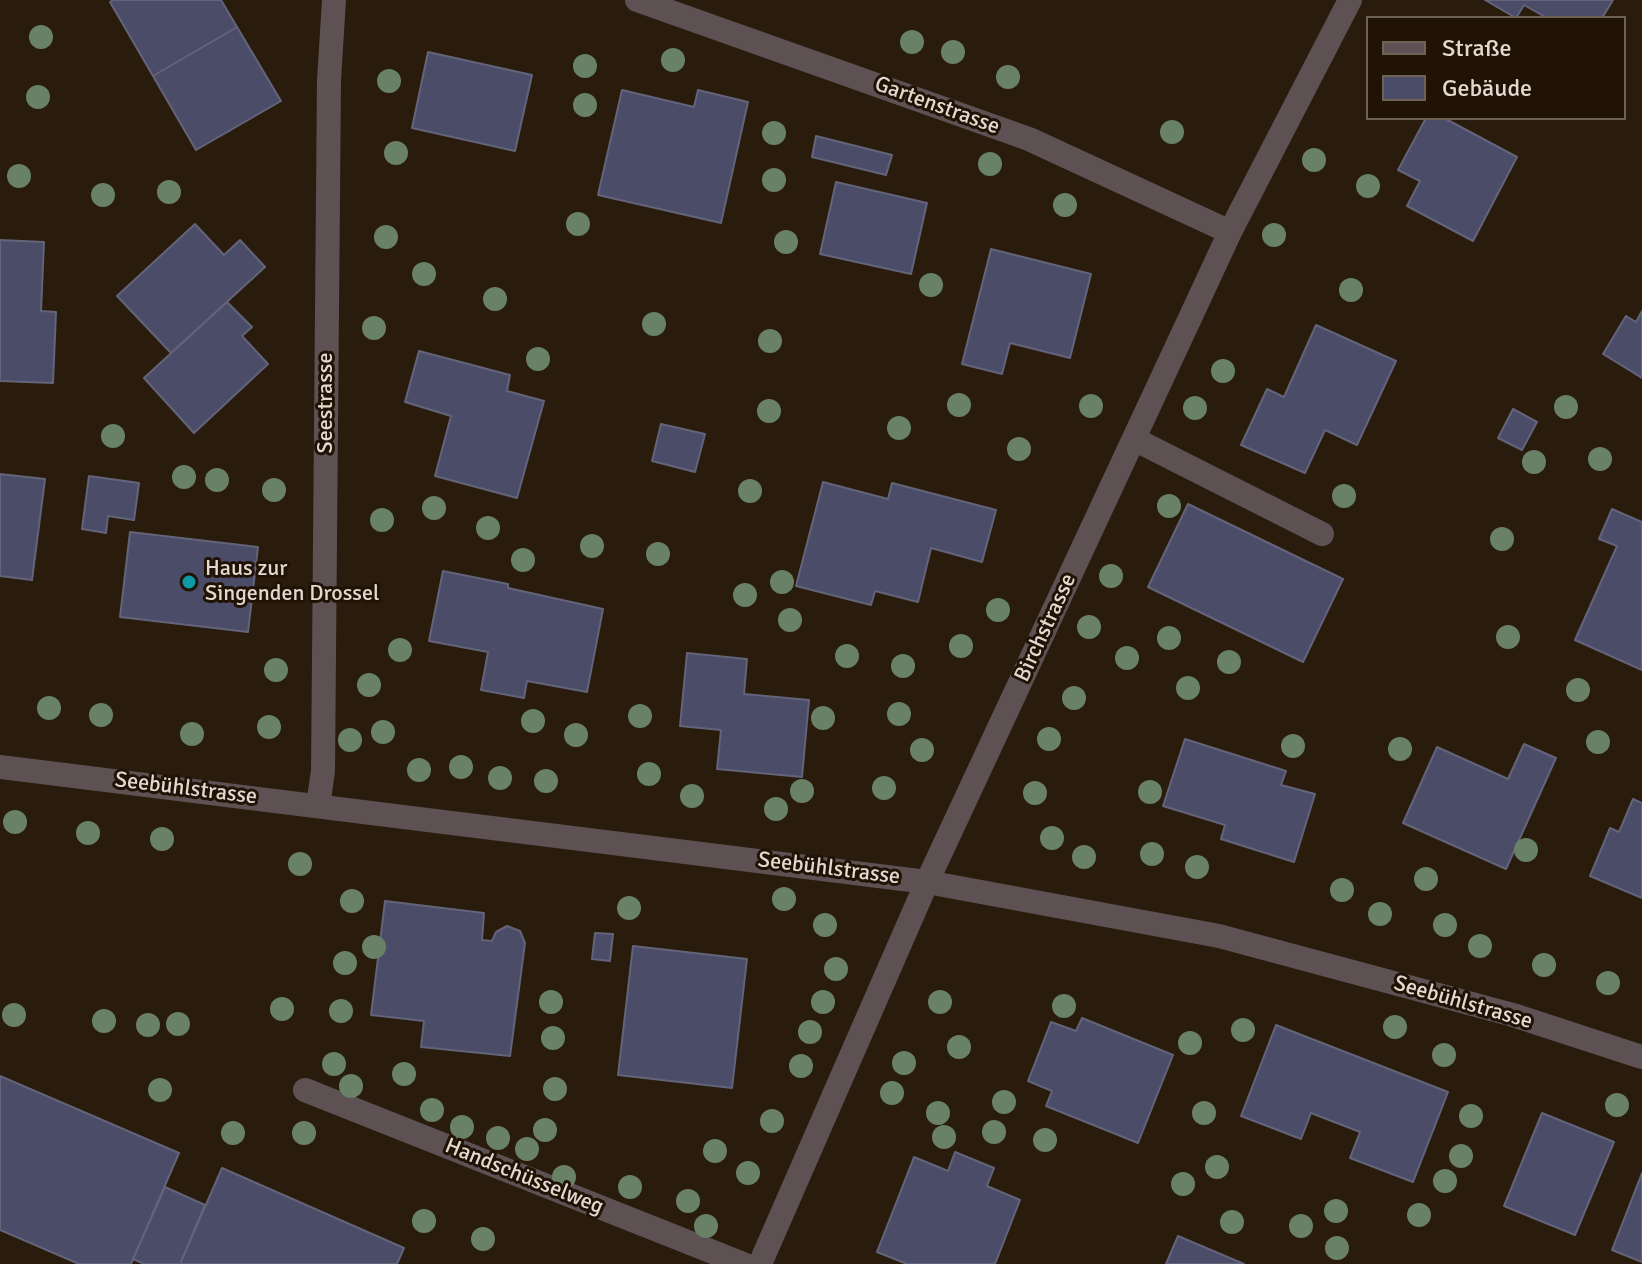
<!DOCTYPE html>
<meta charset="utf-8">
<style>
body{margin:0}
#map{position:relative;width:1642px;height:1264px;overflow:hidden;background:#2a1c0d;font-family:Signika,sans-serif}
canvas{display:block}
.legend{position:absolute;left:1366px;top:16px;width:260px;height:104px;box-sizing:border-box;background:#201305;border:2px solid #6e6256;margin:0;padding:10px 14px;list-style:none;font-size:24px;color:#e3d9d0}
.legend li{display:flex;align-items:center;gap:16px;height:40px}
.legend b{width:40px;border:2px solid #6e6256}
</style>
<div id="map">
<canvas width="1642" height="1264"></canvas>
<ul class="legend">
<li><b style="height:10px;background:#5d5153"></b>Straße</li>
<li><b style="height:22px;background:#4b4c67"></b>Gebäude</li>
</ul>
</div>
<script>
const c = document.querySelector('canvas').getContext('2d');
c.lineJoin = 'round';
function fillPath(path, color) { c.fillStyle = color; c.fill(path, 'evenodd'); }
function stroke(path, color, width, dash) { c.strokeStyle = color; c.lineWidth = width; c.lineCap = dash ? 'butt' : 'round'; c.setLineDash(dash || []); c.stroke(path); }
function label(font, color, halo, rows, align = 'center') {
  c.font = font + ' Signika,sans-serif'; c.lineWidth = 6; c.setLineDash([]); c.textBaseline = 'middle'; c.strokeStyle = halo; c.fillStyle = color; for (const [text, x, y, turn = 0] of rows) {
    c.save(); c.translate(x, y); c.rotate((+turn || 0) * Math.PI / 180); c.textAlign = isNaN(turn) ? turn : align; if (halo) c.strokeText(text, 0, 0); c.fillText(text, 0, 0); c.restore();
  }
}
const building = new Path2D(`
 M 113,0 L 221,0 L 237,27 L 153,76 L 110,2 Z
 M 1485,0 L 1613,0 L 1602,18 L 1547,18 L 1524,5 L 1516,18 Z
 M 237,27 L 281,101 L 196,150 L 153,76 Z
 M 428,52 L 532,75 L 515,151 L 412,128 Z
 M 622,90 L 694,107 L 698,90 L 748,102 L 721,223 L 598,195 Z
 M 1426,118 L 1444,118 L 1517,157 L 1473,241 L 1407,206 L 1420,181 L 1398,170 Z
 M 816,136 L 892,155 L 886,175 L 812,157 Z
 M 836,182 L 927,203 L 911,274 L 820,254 Z
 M 195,224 L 224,255 L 240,240 L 265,267 L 171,353 L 117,296 Z
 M 0,240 L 44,242 L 41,311 L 56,312 L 53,383 L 0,381 Z
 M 991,249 L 1091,274 L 1070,358 L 1010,343 L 1002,374 L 962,364 Z
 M 227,302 L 252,327 L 242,336 L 268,364 L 194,433 L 144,378 Z
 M 1642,311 L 1642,378 L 1603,354 L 1626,316 L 1636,322 Z
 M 1316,325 L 1396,361 L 1357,445 L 1325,430 L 1305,473 L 1241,445 L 1267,389 L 1284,397 Z
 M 419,351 L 510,375 L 507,391 L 544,401 L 517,498 L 435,476 L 451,416 L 405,402 Z
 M 1513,409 L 1537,422 L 1522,450 L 1498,438 Z
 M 661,424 L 705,434 L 695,472 L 652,461 Z
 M 0,474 L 45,479 L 32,580 L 0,576 Z
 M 89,476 L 139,483 L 134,520 L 108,516 L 106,533 L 82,529 Z
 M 823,482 L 888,499 L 892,483 L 996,510 L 982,562 L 931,548 L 918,602 L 875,591 L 871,605 L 796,586 Z
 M 1188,504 L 1343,579 L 1303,662 L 1148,587 Z
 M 1612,509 L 1642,522 L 1642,670 L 1575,640 L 1617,546 L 1599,539 Z
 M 130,532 L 258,547 L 248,632 L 120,617 Z
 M 443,571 L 508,584 L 508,588 L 603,609 L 587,692 L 527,681 L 524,698 L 481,690 L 488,652 L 429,641 Z
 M 687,653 L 747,659 L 744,694 L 809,700 L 802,777 L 717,769 L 721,730 L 680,726 Z
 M 1185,739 L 1286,771 L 1281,785 L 1315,794 L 1294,862 L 1221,839 L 1225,825 L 1163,806 Z
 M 1524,744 L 1556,758 L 1506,869 L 1403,823 L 1437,747 L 1508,779 Z
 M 1633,799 L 1642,803 L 1642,898 L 1590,876 L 1610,828 L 1619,832 Z
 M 385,901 L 484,913 L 482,940 L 492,941 L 496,932 L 507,926 L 520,931 L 525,943 L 510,1056 L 421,1047 L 424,1021 L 371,1015 Z
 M 595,933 L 613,934 L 610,961 L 592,959 Z
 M 633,946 L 747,959 L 732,1088 L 618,1075 Z
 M 1082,1018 L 1173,1055 L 1138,1143 L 1046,1106 L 1052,1091 L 1028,1081 L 1051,1022 L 1076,1031 Z
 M 1276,1025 L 1448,1092 L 1413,1182 L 1350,1158 L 1360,1132 L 1311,1113 L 1301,1139 L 1241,1116 Z
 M 0,1076 L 179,1153 L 131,1264 L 79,1264 L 0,1230 Z
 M 1542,1113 L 1614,1142 L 1575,1235 L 1504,1206 Z
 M 955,1152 L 994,1168 L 987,1186 L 1020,1200 L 995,1264 L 907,1264 L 877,1252 L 914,1157 L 948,1171 Z
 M 222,1168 L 404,1248 L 397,1264 L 180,1264 Z
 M 1642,1173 L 1642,1262 L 1612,1250 Z
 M 165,1187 L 205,1205 L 180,1264 L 144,1264 L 133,1259 Z
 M 1178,1236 L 1244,1264 L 1166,1264 Z`);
const minor = new Path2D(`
 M 637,0 L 1029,139 L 1230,232
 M 1134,439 L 1322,534
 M 0,767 L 927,882 L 1219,936 L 1513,1015 L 1642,1057
 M 318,806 L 323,771 L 329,80 L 334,0
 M 305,1090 L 743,1264
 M 760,1264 L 927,882 L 1191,316 L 1230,232 L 1350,0`);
const trees = [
 [41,37],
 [912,42],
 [953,52],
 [673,60],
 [585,66],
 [1008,77],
 [389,81],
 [38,97],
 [585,105],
 [1172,132],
 [774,133],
 [396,153],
 [1314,160],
 [990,164],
 [19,176],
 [774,180],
 [1368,186],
 [169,192],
 [103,195],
 [1065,205],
 [578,224],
 [1274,235],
 [386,237],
 [786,242],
 [424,274],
 [931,285],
 [1351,290],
 [495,299],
 [654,324],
 [374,328],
 [770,341],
 [538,359],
 [1223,371],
 [959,405],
 [1091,406],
 [1566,407],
 [1195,408],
 [769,411],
 [899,428],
 [113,436],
 [1019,449],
 [1600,459],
 [1534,462],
 [184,477],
 [217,480],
 [274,490],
 [750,491],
 [1344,496],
 [1169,506],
 [434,508],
 [382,520],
 [488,528],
 [1502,539],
 [592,546],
 [658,554],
 [523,560],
 [1111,576],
 [782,582],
 [745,595],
 [998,610],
 [790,620],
 [1089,627],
 [1508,637],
 [1169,638],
 [961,646],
 [400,650],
 [847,656],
 [1127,658],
 [1229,662],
 [903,666],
 [276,670],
 [369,685],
 [1188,688],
 [1578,690],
 [1074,698],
 [49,708],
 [899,714],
 [101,715],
 [640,716],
 [823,718],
 [533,721],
 [269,727],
 [383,732],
 [192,734],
 [576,735],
 [1049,739],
 [350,740],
 [1598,742],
 [1293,746],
 [1400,749],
 [922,750],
 [461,767],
 [419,770],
 [649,774],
 [500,778],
 [546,781],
 [884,788],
 [802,791],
 [1150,792],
 [1035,793],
 [692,796],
 [776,809],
 [15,822],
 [88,833],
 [1052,838],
 [162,839],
 [1526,850],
 [1152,854],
 [1084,857],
 [300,864],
 [1197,867],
 [1426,879],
 [1342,890],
 [784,899],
 [352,901],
 [629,908],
 [1380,914],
 [825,925],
 [1445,925],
 [1480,946],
 [374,947],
 [345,963],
 [1544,965],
 [836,969],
 [1608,983],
 [551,1002],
 [823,1002],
 [940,1002],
 [1064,1006],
 [282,1009],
 [341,1011],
 [14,1015],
 [104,1021],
 [178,1024],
 [148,1025],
 [1395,1027],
 [1243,1030],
 [810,1032],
 [553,1038],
 [1190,1043],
 [959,1047],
 [1444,1055],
 [904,1063],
 [334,1064],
 [801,1066],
 [404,1074],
 [351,1086],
 [555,1089],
 [160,1090],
 [892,1093],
 [1004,1102],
 [1617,1105],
 [432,1110],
 [938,1113],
 [1204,1113],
 [1471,1116],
 [772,1121],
 [462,1127],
 [545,1130],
 [994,1132],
 [233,1133],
 [304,1133],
 [944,1137],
 [498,1138],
 [1045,1140],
 [527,1149],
 [715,1151],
 [1461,1156],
 [1217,1167],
 [748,1173],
 [564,1177],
 [1445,1181],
 [1183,1184],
 [630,1187],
 [688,1201],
 [1336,1211],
 [1419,1215],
 [424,1221],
 [1232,1222],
 [706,1226],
 [1301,1226],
 [483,1239],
 [1337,1248]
];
const markers = [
 [189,582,8,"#0f9aa8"]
];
const streetNames = [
 ["Gartenstrasse",937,106,20],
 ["Seestrasse",326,403,-90],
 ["Birchstrasse",1046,628,-65],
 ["Seebühlstrasse",186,789,7],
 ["Seebühlstrasse",829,869,7],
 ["Seebühlstrasse",1463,1003,16],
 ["Handschüsselweg",524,1177,22]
];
const poiNames = [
 ["Haus zur",205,569],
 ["Singenden Drossel",205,594]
];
fillPath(building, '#4b4c67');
stroke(building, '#63647a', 2);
stroke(minor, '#5d5153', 24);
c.fillStyle = '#698167';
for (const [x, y] of trees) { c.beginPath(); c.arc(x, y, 12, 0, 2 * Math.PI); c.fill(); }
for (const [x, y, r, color] of markers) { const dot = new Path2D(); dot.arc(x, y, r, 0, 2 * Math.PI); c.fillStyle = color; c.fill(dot); stroke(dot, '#201305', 3); }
label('22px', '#e3d9d0', '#201305', streetNames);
label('22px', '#e3d9d0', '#201305', poiNames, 'left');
</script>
